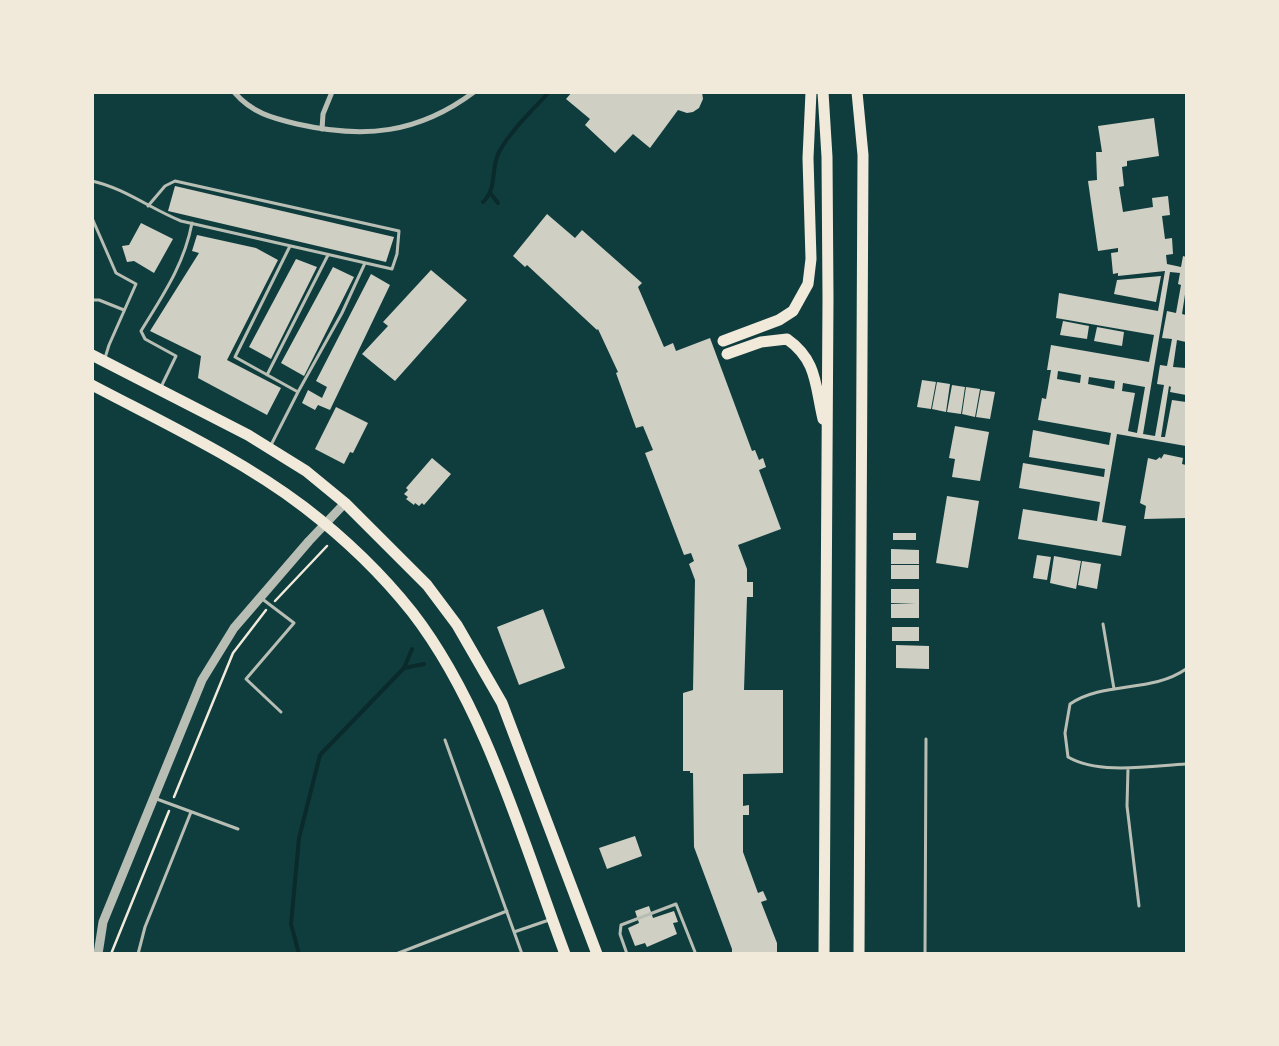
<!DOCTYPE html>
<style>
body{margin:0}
#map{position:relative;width:1279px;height:1046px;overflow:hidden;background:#0f3d3e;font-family:"Asap Condensed",sans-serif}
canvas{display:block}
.frame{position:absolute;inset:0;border:94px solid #f1e9da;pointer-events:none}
</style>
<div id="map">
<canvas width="1279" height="1046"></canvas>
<div class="frame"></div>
</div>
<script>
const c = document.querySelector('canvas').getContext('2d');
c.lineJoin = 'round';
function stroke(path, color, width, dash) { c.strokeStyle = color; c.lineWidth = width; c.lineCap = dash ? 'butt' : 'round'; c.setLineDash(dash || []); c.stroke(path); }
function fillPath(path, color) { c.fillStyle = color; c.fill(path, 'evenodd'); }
const stream = new Path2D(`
 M 491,194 L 498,203
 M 483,202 C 498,187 490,170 499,152 C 511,130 532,111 549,92
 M 404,668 L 424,664
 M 299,954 L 291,924 L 299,838 L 320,755 L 404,668 L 412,649`);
const building = new Path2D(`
 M 572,92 L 702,92 L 703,99 L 699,108 L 693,112 L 687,113 L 678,110 L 650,148 L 633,134 L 615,153 L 585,125 L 590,119 L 566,99 Z
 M 1154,118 L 1159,156 L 1127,161 L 1127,166 L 1122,167 L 1124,186 L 1119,187 L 1123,212 L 1153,207 L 1152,198 L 1168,196 L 1170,215 L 1162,216 L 1165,239 L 1172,238 L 1173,254 L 1166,255 L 1167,264 L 1181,267 L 1183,256 L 1186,257 L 1186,288 L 1182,314 L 1186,315 L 1186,342 L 1177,340 L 1173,367 L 1186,368 L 1186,395 L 1170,392 L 1171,387 L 1169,386 L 1161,437 L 1165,437 L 1172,400 L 1186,402 L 1186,446 L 1117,434 L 1102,522 L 1126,526 L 1121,556 L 1018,539 L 1023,509 L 1097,521 L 1100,502 L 1019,488 L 1023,463 L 1104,477 L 1105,469 L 1029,457 L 1033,430 L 1109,445 L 1111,433 L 1038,420 L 1042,398 L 1046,399 L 1051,370 L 1047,370 L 1051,345 L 1149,362 L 1154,335 L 1056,318 L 1059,293 L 1158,311 L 1165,271 L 1118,276 L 1118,273 L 1113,274 L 1111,253 L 1118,252 L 1118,248 L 1098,251 L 1088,181 L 1097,180 L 1096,152 L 1102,152 L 1098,126 ZM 1170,272 L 1180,273 L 1178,284 L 1181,285 L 1176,313 L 1167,311 L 1162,338 L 1172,339 L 1167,366 L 1160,365 L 1157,384 L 1164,385 L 1155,436 L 1143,434 ZM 1058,371 L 1081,375 L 1080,383 L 1057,379 ZM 1089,377 L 1115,381 L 1114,389 L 1088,384 ZM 1123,383 L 1145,387 L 1137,433 L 1128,431 L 1135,393 L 1122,391 Z
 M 175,186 L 394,237 L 386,262 L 168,211 Z
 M 547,214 L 575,238 L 582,230 L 642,283 L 638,287 L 664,347 L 673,343 L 676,351 L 710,338 L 752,451 L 755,450 L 759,460 L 763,458 L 766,467 L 759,470 L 781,529 L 738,545 L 747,569 L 747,582 L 753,582 L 753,597 L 747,597 L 744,690 L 783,690 L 783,773 L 743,774 L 743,806 L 749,805 L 749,815 L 743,815 L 743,852 L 758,893 L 763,891 L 767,900 L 761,902 L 777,943 L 777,954 L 728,954 L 732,952 L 732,949 L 694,847 L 693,773 L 690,773 L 690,771 L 683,771 L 683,693 L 693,690 L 695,580 L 689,564 L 694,561 L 691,553 L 684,555 L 645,453 L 653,450 L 643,426 L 636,428 L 616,373 L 618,372 L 598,329 L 597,330 L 527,265 L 525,267 L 513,256 Z
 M 141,223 L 173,239 L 154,273 L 134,261 L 127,262 L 122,246 L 129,245 Z
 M 197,235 L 256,248 L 278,260 L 227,360 L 281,388 L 267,415 L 198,378 L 201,356 L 150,331 L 199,253 L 192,251 Z
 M 296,259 L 317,267 L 271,359 L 249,347 Z
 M 333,267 L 354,277 L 304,376 L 281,363 Z
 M 431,270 L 467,300 L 395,381 L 362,354 L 388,326 L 383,322 Z
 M 371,274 L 390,285 L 330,410 L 318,405 L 315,410 L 302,403 L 308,390 L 322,398 L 327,387 L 316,381 Z
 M 1161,276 L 1156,302 L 1114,294 L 1117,280 Z
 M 1063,321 L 1089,326 L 1087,339 L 1060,335 Z
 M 1097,327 L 1124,332 L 1122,346 L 1094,341 Z
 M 922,380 L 936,382 L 931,409 L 917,407 Z
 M 937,382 L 950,384 L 946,412 L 932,409 Z
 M 952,385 L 965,387 L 961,414 L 947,412 Z
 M 966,387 L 980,389 L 975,417 L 962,414 Z
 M 981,390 L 995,392 L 990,419 L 976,417 Z
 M 336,407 L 368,423 L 353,453 L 350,452 L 344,464 L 315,449 Z
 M 955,426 L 989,432 L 980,481 L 952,477 L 955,459 L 949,458 Z
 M 1164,454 L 1183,458 L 1182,464 L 1186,465 L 1186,518 L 1144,519 L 1146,506 L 1140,503 L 1148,458 L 1156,460 L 1160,457 L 1161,459 Z
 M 432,458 L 451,474 L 424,505 L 422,503 L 419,506 L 415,503 L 414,505 L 406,499 L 408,497 L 404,494 L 408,490 L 406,488 Z
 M 947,496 L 979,501 L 968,568 L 936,563 Z
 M 893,533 L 916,533 L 916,540 L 893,540 Z
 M 891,549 L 919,550 L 919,564 L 891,564 Z
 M 1037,555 L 1051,557 L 1047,580 L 1033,578 Z
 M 1054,556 L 1081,561 L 1076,589 L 1050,583 Z
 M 1082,561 L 1101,564 L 1097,589 L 1078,585 Z
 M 891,565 L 919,565 L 919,579 L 891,579 Z
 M 891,589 L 919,589 L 919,618 L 891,618 L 891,604 L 916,604 L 891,603 Z
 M 543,609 L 565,668 L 519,685 L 497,627 Z
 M 892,627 L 919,627 L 919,641 L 892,641 Z
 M 896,645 L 929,646 L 929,669 L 896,668 Z
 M 635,836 L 642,856 L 607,869 L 599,848 Z
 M 649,906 L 653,918 L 674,911 L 678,922 L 673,923 L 677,934 L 647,947 L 645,943 L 635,946 L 628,928 L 639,923 L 635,911 Z`);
const path = new Path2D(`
 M 275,601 L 327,546
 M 174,797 L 233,653 L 266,610
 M 111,954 L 169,811`);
const service = new Path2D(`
 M 92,181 C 124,188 151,209 181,221 L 392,269 L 397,254 L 399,231 L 175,181 L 165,186 L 148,206
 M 92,218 L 116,273 L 136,284 L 109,345 L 105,358
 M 92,300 L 99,300 L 124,310
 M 267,375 L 328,255
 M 161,387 L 176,356 L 145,339 L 141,331 C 163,295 184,265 192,223
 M 298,392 L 342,313 L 365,263
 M 271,445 L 298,392 L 235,357 L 290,246
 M 261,598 L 294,623 L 246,679 L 281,712
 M 1103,624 L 1114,689
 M 1186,669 C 1152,693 1104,681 1070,704 L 1065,733 L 1068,757 C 1099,775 1151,766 1186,764
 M 445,740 L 522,954
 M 1128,768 L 1127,806 L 1139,906
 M 154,798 L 238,829
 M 514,932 L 549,920
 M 138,954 L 145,927 L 191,812
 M 396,954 L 507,911
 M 627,954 L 620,934 L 621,925 L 676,904 L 695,952
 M 925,954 L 926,739`);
const minor = new Path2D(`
 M 234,92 C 252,113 272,118 297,124 C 364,139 418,134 474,92
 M 322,129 L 323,114 L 332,92`);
const tertiary = new Path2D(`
 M 98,954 L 103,922 L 202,680 L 234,628 L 309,541 L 345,503`);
const primary = new Path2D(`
 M 92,355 L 248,435 L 306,471 L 345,503 L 427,585 L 457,625 L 502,703 L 597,954
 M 92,385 C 164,423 239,458 304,507 C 343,537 381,573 412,612 C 485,706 523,842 565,954`);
const trunk = new Path2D(`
 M 823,92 L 827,157 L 828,298 L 824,954
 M 857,92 L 863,155 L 859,954
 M 723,341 L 779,320 L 793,311 L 808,284 L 811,259 L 808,158 L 811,92
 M 727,354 L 761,342 L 787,339 C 817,360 815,385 823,419`);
stroke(stream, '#0a2a2b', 4);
fillPath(building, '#cfcfc3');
stroke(path, '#f1e9da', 2.5);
stroke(service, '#b8beb3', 3);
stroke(minor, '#b8beb3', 5);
stroke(tertiary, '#b8beb3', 9);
stroke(primary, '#f1e9da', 11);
stroke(trunk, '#f1e9da', 11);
</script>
